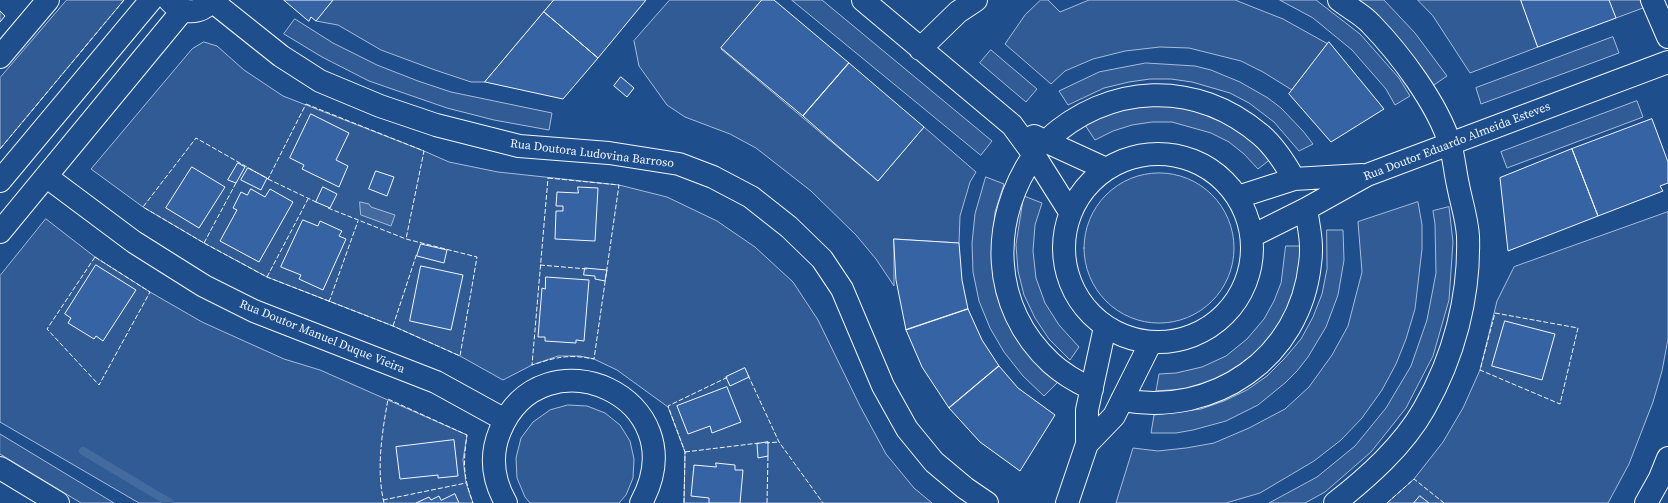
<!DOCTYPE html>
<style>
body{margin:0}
canvas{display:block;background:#1f4e8c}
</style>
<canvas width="1668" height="503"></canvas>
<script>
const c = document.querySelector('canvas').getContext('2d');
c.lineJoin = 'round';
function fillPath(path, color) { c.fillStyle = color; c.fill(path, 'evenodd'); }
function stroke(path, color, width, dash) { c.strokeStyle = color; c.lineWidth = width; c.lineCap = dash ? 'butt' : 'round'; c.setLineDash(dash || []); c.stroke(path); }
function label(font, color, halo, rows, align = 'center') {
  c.font = font + ' "Source Serif 4",serif'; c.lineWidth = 3; c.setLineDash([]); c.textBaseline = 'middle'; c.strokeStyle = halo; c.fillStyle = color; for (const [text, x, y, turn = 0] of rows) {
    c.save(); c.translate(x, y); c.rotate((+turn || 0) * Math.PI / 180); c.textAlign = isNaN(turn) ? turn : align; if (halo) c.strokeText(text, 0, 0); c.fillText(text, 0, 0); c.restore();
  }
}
const built = new Path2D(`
 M 67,0 L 124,0 L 0,149 L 0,78 Z
 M 333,0 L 554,0 L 485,82 L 471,82 L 435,70 L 381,50 L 338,25 L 316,21 Z
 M 670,0 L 762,0 L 721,49 L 878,181 L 924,127 L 976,172 L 970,182 L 960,216 L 959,243 L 894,239 L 894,286 L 876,259 L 856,235 L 811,191 L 756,148 L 730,134 L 685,117 L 667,105 L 639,66 L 634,41 Z
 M 792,0 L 822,0 L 992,141 L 981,155 Z
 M 1041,0 L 1048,0 L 1060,12 L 1089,0 L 1235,0 L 1283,19 L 1328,44 L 1292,90 L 1263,72 L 1241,61 L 1189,48 L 1160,47 L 1125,51 L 1093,59 L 1065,71 L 1051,84 L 1005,44 L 1025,15 Z
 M 1280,0 L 1316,0 L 1360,34 L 1399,78 L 1410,96 L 1395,105 L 1386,89 L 1352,50 L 1313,18 Z
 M 1354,0 L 1384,0 L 1415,33 L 1447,76 L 1431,87 Z
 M 1418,0 L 1521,0 L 1538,47 L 1470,73 L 1433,16 Z
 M 1609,0 L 1640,0 L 1643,8 L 1616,18 Z
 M 295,19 L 333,43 L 377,65 L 418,81 L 451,92 L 552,113 L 549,130 L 494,120 L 447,108 L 369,81 L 322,57 L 284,34 Z
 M 1613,37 L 1619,53 L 1481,104 L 1476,88 Z
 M 204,42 L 217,46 L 244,70 L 283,96 L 424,151 L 449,162 L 498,172 L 619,185 L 667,197 L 717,221 L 755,247 L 793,282 L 818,320 L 860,406 L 886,454 L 914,488 L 932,503 L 684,503 L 685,452 L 668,407 L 617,370 L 594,359 L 580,356 L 558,356 L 532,365 L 503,380 L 460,356 L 393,326 L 267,277 L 204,243 L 143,207 L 91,169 L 192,49 Z
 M 991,50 L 1037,89 L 1026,102 L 980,63 Z
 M 1146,63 L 1195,66 L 1211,70 L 1240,82 L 1268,98 L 1281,108 L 1303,131 L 1313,144 L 1299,151 L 1274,122 L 1249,103 L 1230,93 L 1192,82 L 1171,79 L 1150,79 L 1129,82 L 1104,88 L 1068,105 L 1059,91 L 1099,72 Z
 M 1637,101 L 1643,117 L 1507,168 L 1501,152 Z
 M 1160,104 L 1185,107 L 1232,123 L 1272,158 L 1258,169 L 1244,154 L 1229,142 L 1211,133 L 1172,122 L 1152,122 L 1132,125 L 1113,131 L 1095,140 L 1085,125 L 1108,114 L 1136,107 Z
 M1084 248a75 75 0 1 1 150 0a75 75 0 1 1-150 0Z
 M 986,177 L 1004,184 L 995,212 L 992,252 L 1059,381 L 1044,396 L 1023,376 L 1004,352 L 990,328 L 979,301 L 973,272 L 972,243 L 975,214 Z
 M 1024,196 L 1042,203 L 1035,225 L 1033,251 L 1036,278 L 1045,303 L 1059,325 L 1079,347 L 1070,360 L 1049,339 L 1035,318 L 1024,295 L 1018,271 L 1016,245 Z
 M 1418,202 L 1422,225 L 1422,249 L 1415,309 L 1406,339 L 1396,364 L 1382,390 L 1362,418 L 1341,440 L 1314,461 L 1260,493 L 1226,503 L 1116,503 L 1133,448 L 1158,451 L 1186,448 L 1214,443 L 1249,428 L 1285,409 L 1309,387 L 1332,355 L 1348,326 L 1362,272 L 1358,222 Z
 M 1449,207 L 1453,242 L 1449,300 L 1433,356 L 1406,408 L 1371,452 L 1325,492 L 1305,503 L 1269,503 L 1317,477 L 1355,446 L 1386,408 L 1411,366 L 1427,320 L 1436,273 L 1435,224 L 1433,211 Z
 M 1668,212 L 1668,339 L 1662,371 L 1653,402 L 1629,464 L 1608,503 L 1387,503 L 1414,479 L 1425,465 L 1443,442 L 1463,408 L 1480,370 L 1497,301 L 1514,267 Z
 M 46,219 L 95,257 L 150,292 L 202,322 L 284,359 L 320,370 L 467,435 L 463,460 L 466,483 L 473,503 L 139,503 L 0,422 L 0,276 Z
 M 1327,230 L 1343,230 L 1344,260 L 1338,295 L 1326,327 L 1308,357 L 1297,371 L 1285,383 L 1258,405 L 1226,421 L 1193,430 L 1176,433 L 1151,433 L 1154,415 L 1201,409 L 1224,401 L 1247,390 L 1267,376 L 1285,358 L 1301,339 L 1313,317 L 1322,294 L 1327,269 Z
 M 1286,246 L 1305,246 L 1296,296 L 1271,339 L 1232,372 L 1209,383 L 1184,389 L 1156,391 L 1159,374 L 1176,373 L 1202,367 L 1226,356 L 1247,339 L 1264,319 L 1274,301 L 1281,283 Z
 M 568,405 L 587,406 L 605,413 L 620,425 L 630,441 L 634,459 L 633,478 L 626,495 L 619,503 L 530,503 L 525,497 L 517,478 L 516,458 L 521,438 L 533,422 L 550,410 Z
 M 0,434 L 114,503 L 81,503 L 0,454 Z`);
const water = new Path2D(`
 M 360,202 L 369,204 L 371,207 L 395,215 L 391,226 L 361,215 Z`);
const stream = new Path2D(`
 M 83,451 L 170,503`);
const building = new Path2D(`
 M 284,0 L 333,0 L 316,21 L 311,17 L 309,21 Z
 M 554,0 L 646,0 L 598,58 L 544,12 Z
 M 762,0 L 774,0 L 849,63 L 803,116 L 721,48 Z
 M 1521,0 L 1609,0 L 1616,18 L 1538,47 Z
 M 0,11 L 5,16 L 0,22 Z
 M 544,12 L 598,58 L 563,99 L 485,82 Z
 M 1329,42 L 1384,109 L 1331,142 L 1289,94 Z
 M 849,63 L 924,127 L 878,181 L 803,116 Z
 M 621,77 L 634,88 L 627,97 L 614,86 Z
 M 311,114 L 349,133 L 336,160 L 348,166 L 339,187 L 302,169 L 304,165 L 290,158 Z
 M 1652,119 L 1668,162 L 1668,183 L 1660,186 L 1663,191 L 1598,216 L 1572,149 Z
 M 1572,149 L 1598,216 L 1508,251 L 1500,178 Z
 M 238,163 L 245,167 L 236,183 L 228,180 Z
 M 192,167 L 225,187 L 199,228 L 166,208 Z
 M 248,168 L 267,178 L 261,190 L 241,180 Z
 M 376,171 L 394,177 L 387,196 L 369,189 Z
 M 323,187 L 337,194 L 330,208 L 316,202 Z
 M 578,187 L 598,188 L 595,241 L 555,239 L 556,211 L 563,211 L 563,206 L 556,206 L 557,192 L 578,193 Z
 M 251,189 L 265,197 L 270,189 L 293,202 L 259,262 L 220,241 L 237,210 L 233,208 L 241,192 L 247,195 Z
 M 303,220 L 318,226 L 320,221 L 342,231 L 339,236 L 346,239 L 323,290 L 299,279 L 301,275 L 281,267 Z
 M 894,239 L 959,243 L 962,280 L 968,309 L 906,330 L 896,280 Z
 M 421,244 L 447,250 L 444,263 L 417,256 Z
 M 96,265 L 136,290 L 103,341 L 96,336 L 94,339 L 68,323 L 71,318 L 65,314 Z
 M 421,266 L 463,275 L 451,330 L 410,321 Z
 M 585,268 L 607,270 L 605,281 L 595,279 L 595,276 L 584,275 Z
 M 546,277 L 589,280 L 584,341 L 576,340 L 576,343 L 545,341 L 545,337 L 538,337 L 542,288 L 545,289 Z
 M 968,309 L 982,340 L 999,366 L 949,408 L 922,367 L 906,330 Z
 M 1505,321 L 1555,334 L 1542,380 L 1492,366 Z
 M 999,366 L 1018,388 L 1055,415 L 1020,471 L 980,442 L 949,408 Z
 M 745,368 L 749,377 L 730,386 L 726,377 Z
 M 727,387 L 741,422 L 712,433 L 710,426 L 688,434 L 677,406 Z
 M 454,440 L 458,476 L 438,478 L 438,475 L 400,479 L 396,447 Z
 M 768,442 L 768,456 L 758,458 L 757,444 Z
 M 716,463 L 735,465 L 735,470 L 743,470 L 740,503 L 709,503 L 709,498 L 691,496 L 694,465 L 716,467 Z
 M 455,494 L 459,503 L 416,503 L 429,497 L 431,500 L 439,496 L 441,500 Z
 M 1420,496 L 1429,503 L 1414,503 Z`);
const minor = new Path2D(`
 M 169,0 C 182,15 200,15 213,0
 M 863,0 L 1012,125 L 1034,155 L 1070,212
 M 1652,0 L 1668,37
 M 212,1 L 281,56 L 320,81 L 380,106 L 436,125 L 519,146 L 609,153 L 679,164 L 713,177 L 751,197 L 789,227 L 822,259 L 842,289 L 883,386 L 907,429 L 934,462 L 965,488 L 987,503
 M 920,49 L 958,12 L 976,0
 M 0,57 L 48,0
 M 1034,136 L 1106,169
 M 1046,141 C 1109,83 1195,79 1261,135 C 1275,147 1285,163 1294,179
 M1064 248a94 94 0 1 1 188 0a94 94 0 1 1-188 0Z
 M 1034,155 C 989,221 990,306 1051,363 C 1063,374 1077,382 1092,389
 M 47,177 L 134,242 L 204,286 L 254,311 L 436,382 L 505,420
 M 0,181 L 151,0
 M 1238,197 L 1294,179 L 1362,175
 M 0,232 L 183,10
 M 1252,236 L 1306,209 L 1367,175 L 1668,62
 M 1122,400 C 1214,417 1300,358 1310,264 C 1313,245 1309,228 1306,209
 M 1087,444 L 1114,416 L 1151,342
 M 506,503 C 493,480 490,455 500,431 C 542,329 699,397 641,503
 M 1067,503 L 1087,444 L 1087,410 L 1105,327
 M 1335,503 C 1368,477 1403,446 1424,409 C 1454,357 1470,296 1468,236 C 1467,219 1461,201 1458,185 C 1455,172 1454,157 1450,144 C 1437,103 1400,54 1371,24 C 1362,14 1349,8 1339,0
 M 1646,503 L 1660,478 L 1668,458`);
const major = new Path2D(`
 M 0,468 L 58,503`);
const fence = new Path2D(`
 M 306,104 L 424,151 L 406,239 L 477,257 L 460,356 L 393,326 L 267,277 L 204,243 L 143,207 L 196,138 L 268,179 Z
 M 0,149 L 124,0
 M 548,178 L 619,185 L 594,359 C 568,354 557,357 532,365 Z
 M 268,179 L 318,203
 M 328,208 L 406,239
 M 204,243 L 237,181
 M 95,257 L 150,292 L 99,385 L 47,329 Z
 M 540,265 L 587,269
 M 267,277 L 308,199
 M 329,302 L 358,221
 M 1495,313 L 1578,328 L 1560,404 L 1480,370 Z
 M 393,326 L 417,253
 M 748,375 L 779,442 L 823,503
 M 765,443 L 779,442
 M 685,452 L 759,443
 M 383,500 L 466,483
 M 384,503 C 376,469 382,433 388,399 L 467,435 C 463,463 463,476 473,503
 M 684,503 L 685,452 L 668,406 L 728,377
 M 767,503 L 768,455
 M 1387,503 L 1414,479 L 1444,503`);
const streetNames = [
 ["Rua Doutor Eduardo Almeida Esteves",1457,142,-21],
 ["Rua Doutora Ludovina Barroso",592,154,7],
 ["Rua Doutor Manuel Duque Vieira",322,337,22]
];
fillPath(built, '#305b95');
stroke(built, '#a8bbd7', 1);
fillPath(water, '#446ba0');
stroke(water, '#a8bbd7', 1);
stroke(stream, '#446ba0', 8);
fillPath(building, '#3563a3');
stroke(building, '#f2f6ff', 1);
stroke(minor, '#f2f6ff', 24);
stroke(major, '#f2f6ff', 24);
stroke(minor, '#1f4e8c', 22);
stroke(major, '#1f4e8c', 22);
stroke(fence, '#f2f6ff', 1, [5, 2]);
label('12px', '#f2f6ff', '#1f4e8c', streetNames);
</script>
